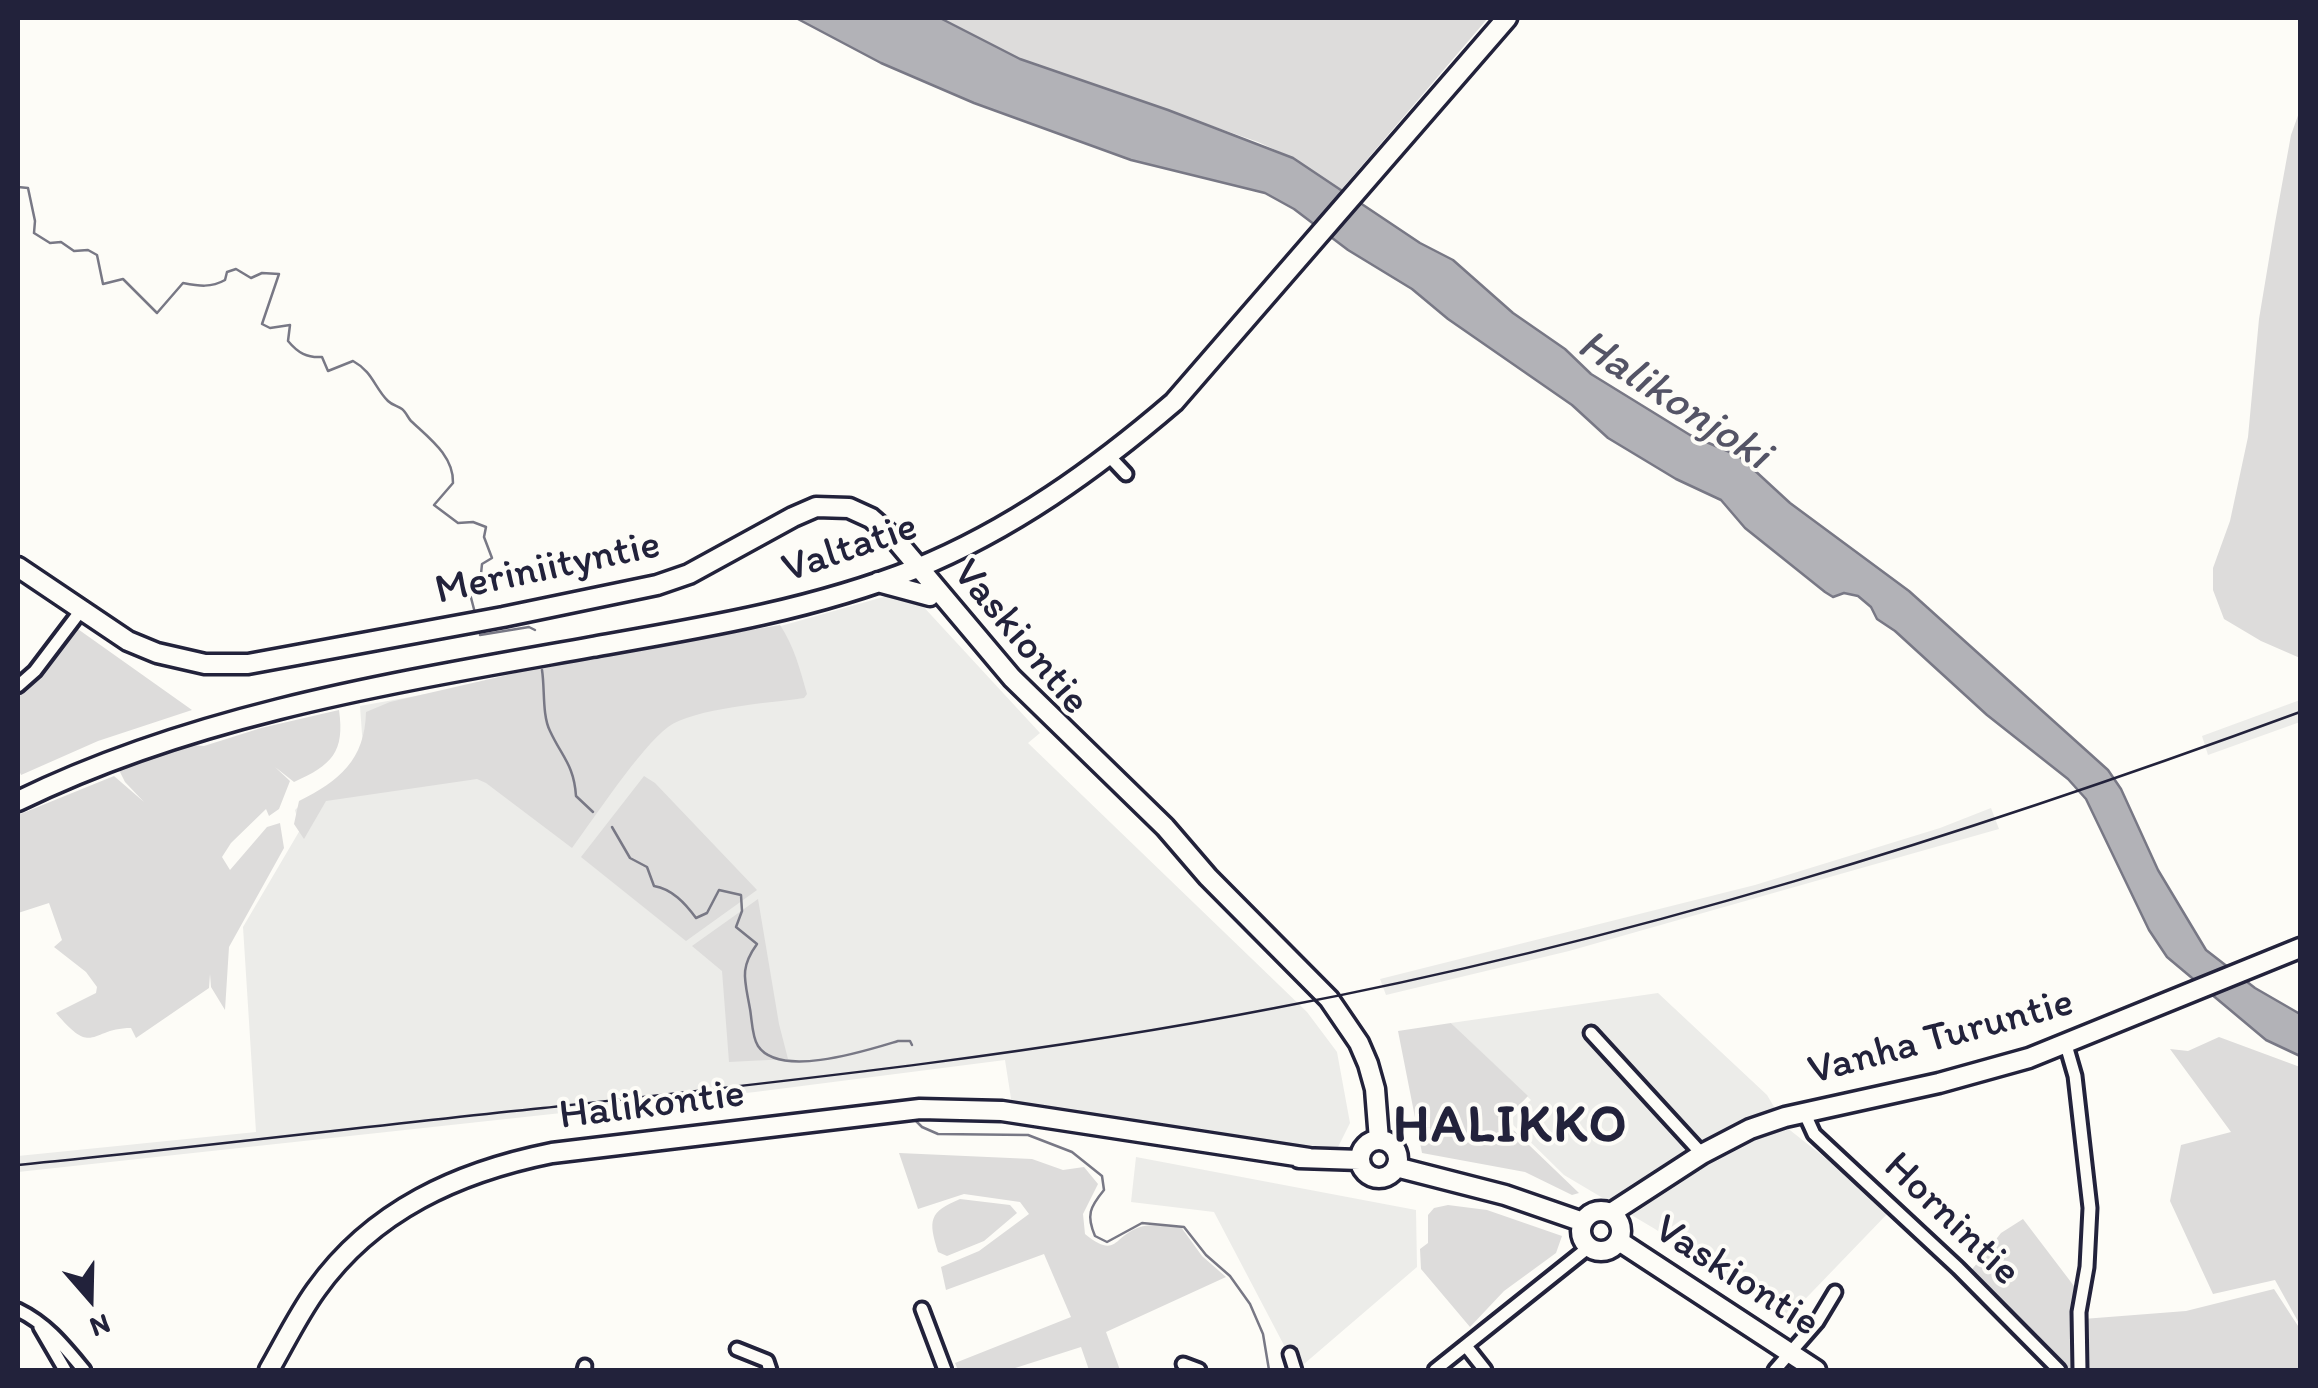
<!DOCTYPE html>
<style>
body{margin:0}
#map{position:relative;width:2318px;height:1388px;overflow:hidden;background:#fdfcf7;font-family:Itim,sans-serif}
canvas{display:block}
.frame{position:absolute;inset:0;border:20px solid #22223b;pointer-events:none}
.north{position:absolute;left:40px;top:1248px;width:100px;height:100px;-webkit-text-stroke:8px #fdfcf7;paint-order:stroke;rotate:160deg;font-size:28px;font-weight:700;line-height:40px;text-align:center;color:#22223b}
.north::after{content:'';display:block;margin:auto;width:35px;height:45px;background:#22223b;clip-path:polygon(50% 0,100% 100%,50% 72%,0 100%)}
</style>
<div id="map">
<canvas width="2318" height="1388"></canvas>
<div class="frame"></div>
<div class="north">N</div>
</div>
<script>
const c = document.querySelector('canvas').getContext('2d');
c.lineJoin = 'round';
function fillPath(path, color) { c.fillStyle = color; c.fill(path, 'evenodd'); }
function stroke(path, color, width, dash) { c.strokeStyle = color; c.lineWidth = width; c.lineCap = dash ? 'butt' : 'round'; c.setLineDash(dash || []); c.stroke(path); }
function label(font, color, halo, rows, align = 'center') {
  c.font = font + ' Itim,sans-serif'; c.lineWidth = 8; c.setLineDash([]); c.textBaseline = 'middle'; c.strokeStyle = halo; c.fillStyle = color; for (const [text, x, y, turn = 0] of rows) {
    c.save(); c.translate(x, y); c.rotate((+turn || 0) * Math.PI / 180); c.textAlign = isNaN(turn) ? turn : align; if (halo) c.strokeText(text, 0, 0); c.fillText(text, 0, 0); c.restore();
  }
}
const built = new Path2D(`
 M 908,590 L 1040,733 L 1028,743 L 1307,1012 L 1337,1052 L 1350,1123 L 1336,1151 L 1298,1152 L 1012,1105 L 1005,1060 L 755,1092 L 18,1172 L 18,1156 L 256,1132 L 243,927 L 300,830 L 295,810 L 308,797 L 330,789 L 363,748 L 360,706 L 742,637 Z
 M 2300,700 L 2300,722 L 2208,755 L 2202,736 Z
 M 1991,808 L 1999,829 L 1569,951 L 1386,995 L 1380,979 L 1755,885 L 1940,828 Z
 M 1658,993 L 1767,1095 L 1786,1127 L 1891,1210 L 1786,1319 L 1655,1229 L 1564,1175 L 1509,1121 L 1531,1100 L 1451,1023 Z
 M 1136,1157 L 1416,1210 L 1417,1267 L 1297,1370 L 1214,1212 L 1131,1202 Z`);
const green = new Path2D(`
 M 940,18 L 1488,18 L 1341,190 L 1293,158 L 1258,142 L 1020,59 Z
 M 2300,110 L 2300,658 L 2261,641 L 2224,619 L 2213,590 L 2213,568 L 2230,521 L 2248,437 L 2259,319 L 2275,223 L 2291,135 Z
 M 780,625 C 794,646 800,669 807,694 L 804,698 C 770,703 694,708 668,727 C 640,748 595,817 572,848 L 486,783 L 477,779 L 326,801 L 304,839 L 294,824 L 299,801 C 339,781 365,760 366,712 L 390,702 L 568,661 Z
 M 75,627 L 192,710 L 98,741 L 21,775 L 18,768 L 18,690 Z
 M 339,710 C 345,752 332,765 294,782 L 275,767 L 290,781 L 279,809 L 269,816 L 266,809 L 231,843 L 222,857 L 230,870 L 267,827 L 280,823 L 284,848 L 229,947 L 225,1010 L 211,987 L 210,974 L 209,988 L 136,1038 L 131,1028 C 90,1028 94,1058 56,1013 L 96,993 L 97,987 L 86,972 L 54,947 L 62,940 L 49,903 L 18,913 L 18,815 L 114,776 L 144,802 L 125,782 L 118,768 L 191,745 L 204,746 L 261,728 Z
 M 644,776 L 655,783 L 757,890 L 686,941 L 581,857 Z
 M 758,899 L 779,1024 L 788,1059 L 729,1062 L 722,971 L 692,946 Z
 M 1451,1023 L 1528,1096 L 1504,1121 L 1579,1193 L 1572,1195 L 1525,1172 L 1422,1153 L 1398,1031 Z
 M 2219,1037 L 2300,1067 L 2300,1325 L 2275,1280 L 2213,1294 L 2170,1201 L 2181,1145 L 2231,1132 L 2170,1049 L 2188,1051 Z
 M 899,1153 L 1032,1159 L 1063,1170 L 1084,1167 L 1098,1184 L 1083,1214 L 1085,1234 C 1117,1260 1113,1236 1140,1227 C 1151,1223 1169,1227 1181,1227 L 1202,1256 L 1226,1277 L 1106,1332 L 1120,1370 L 1089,1370 L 1081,1347 L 1009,1370 L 958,1370 L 955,1363 L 1071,1317 L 1044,1254 L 946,1290 L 941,1267 L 979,1251 L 1029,1214 L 1020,1202 L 964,1194 L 918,1209 Z
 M 960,1199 L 1010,1205 L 1017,1213 L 984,1241 L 947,1256 L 938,1252 C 928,1220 929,1212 960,1199 Z
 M 1448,1205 L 1487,1210 L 1562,1236 L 1556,1253 L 1504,1291 L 1470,1327 L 1421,1269 L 1420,1249 L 1428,1243 L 1428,1215 L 1434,1208 Z
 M 2023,1219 L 2077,1290 L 2073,1370 L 2068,1370 L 1970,1272 L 2001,1233 Z
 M 2274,1289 L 2300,1329 L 2300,1370 L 2085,1370 L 2083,1319 L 2186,1311 Z`);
const water = new Path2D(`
 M 796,18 L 940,18 L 1020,59 L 1168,110 L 1293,158 L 1420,243 L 1453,260 L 1513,313 L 1565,349 L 1591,374 L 1690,435 L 1739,456 L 1790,503 L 1909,591 L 2108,770 L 2121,789 L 2158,870 L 2206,950 L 2255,988 L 2300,1014 L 2300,1056 L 2266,1040 L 2167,957 L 2149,930 L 2086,799 L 2068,779 L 1987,715 L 1895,631 L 1877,619 L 1871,607 L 1858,596 L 1844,593 L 1833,597 L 1825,592 L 1745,528 L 1721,500 L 1676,479 L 1608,438 L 1572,405 L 1448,319 L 1412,289 L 1348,250 L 1294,209 L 1265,193 L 1131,160 L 974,103 L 881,63 Z`);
const stream = new Path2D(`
 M 18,187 L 28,188 L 35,221 L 34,233 L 50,243 L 61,242 L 74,251 L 88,250 L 97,255 L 103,284 L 123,279 L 157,313 L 183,283 C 199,286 211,288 225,280 L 227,272 L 236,269 L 251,278 L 262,273 L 279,274 L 262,324 L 270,328 L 290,325 L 288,341 C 298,353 307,358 322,357 L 328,371 L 353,361 C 373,372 374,387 388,401 C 392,405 398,406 402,409 C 406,412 408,418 411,421 C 429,438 454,456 453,483 L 434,505 L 458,523 L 473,522 L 486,527 L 484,537 L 492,558 L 482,564 L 480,584 L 469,590 L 475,613
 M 480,635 L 529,627 L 535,630
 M 542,670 C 545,689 542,715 550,731 C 562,757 574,765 576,796 L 593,812
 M 612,827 L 630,858 L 647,867 L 654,886 C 672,889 685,903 696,918 L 707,913 L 719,890 L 741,895 L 742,911 L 736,927 L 757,944 C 739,969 745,980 750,1009 C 752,1020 752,1037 758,1046 C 780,1079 868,1050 898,1041 L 910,1041 L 912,1045
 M 915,1120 L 922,1127 L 938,1134 L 1028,1135 L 1072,1152 L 1102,1176 L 1104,1190 C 1090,1207 1086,1215 1095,1236 L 1107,1242 L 1142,1223 L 1184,1227 L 1206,1255 L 1230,1276 L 1250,1304 L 1263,1334 L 1269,1370`);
const street = new Path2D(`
 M 1110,457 L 1126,474
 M 18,686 L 35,671 L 82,609
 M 1591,1033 L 1702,1154
 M 2066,1045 L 2075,1076 L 2090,1208 L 2087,1267 L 2079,1312 L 2080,1370
 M 1804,1112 L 1814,1134 L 1958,1268 L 2059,1370
 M 922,1309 L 945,1370
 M 18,1310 C 47,1324 64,1346 84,1370
 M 40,1327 L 65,1370
 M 1466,1346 L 1485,1370
 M 737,1349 L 767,1361 L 770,1370
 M 1290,1354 L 1295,1370
 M 1183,1364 L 1199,1370
 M 584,1370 L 585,1366
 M 1435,1370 L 1589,1247
 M 1775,1370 L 1817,1322 L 1835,1292`);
const secondary = new Path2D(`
 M 18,567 L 128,641 L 157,653 L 205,664 L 248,664 L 503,617 L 657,585 L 689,574 L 793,517 L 816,507 L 849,508 L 871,518 L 894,538 L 1012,678 L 1165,827 L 1208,877 L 1329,999 L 1359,1043 L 1368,1064 L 1375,1089 L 1379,1140
 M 878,582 L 930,596
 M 18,801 C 198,713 397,682 592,647 C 701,628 811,610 915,569 C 1011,530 1096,469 1174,402 L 1507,18
 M1360 1159a19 19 0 1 1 38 0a19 19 0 1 1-38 0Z
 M 1299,1158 L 1360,1160
 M 1396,1167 L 1505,1195 L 1583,1222
 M1581 1231a20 20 0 1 1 40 0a20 20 0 1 1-40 0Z
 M 1611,1213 L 1702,1154 L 1750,1129 L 1785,1117 L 1939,1083 L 2029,1058 L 2300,948
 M 1619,1241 L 1816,1370
 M 269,1370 C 284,1344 298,1315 316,1290 C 373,1210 458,1172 552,1153 L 920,1109 L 1002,1111 L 1309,1158`);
const rail = new Path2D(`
 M 18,1165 C 193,1148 368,1126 543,1108 C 788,1081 1033,1055 1275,1008 C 1626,942 1966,835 2300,712`);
const streetNames = [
 ["Valtatie",850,549,-19],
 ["Meriniityntie",548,569,-12],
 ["Vaskiontie",1020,638,50],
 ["Vanha Turuntie",1941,1038,-15],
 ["Halikontie",652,1106,-7],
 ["Hornintie",1951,1220,44],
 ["Vaskiontie",1736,1277,33]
];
const waterNames = [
 ["Halikonjoki",1673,401,33]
];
const districtNames = [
 ["HALIKKO",1511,1128]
];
fillPath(built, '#ecece9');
fillPath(green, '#dddcdb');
fillPath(water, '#b2b2b7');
stroke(water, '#787885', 2.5);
stroke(stream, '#787885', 2.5);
stroke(street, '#22223b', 19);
stroke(secondary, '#22223b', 25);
stroke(street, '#fdfcf7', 11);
stroke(secondary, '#fdfcf7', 18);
stroke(rail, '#22223b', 2.5);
label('42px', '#22223b', '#fdfcf7', streetNames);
label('italic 45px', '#545466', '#fdfcf7', waterNames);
c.letterSpacing = '2.5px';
label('bold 52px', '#22223b', '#fdfcf7', districtNames);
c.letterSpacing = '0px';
</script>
